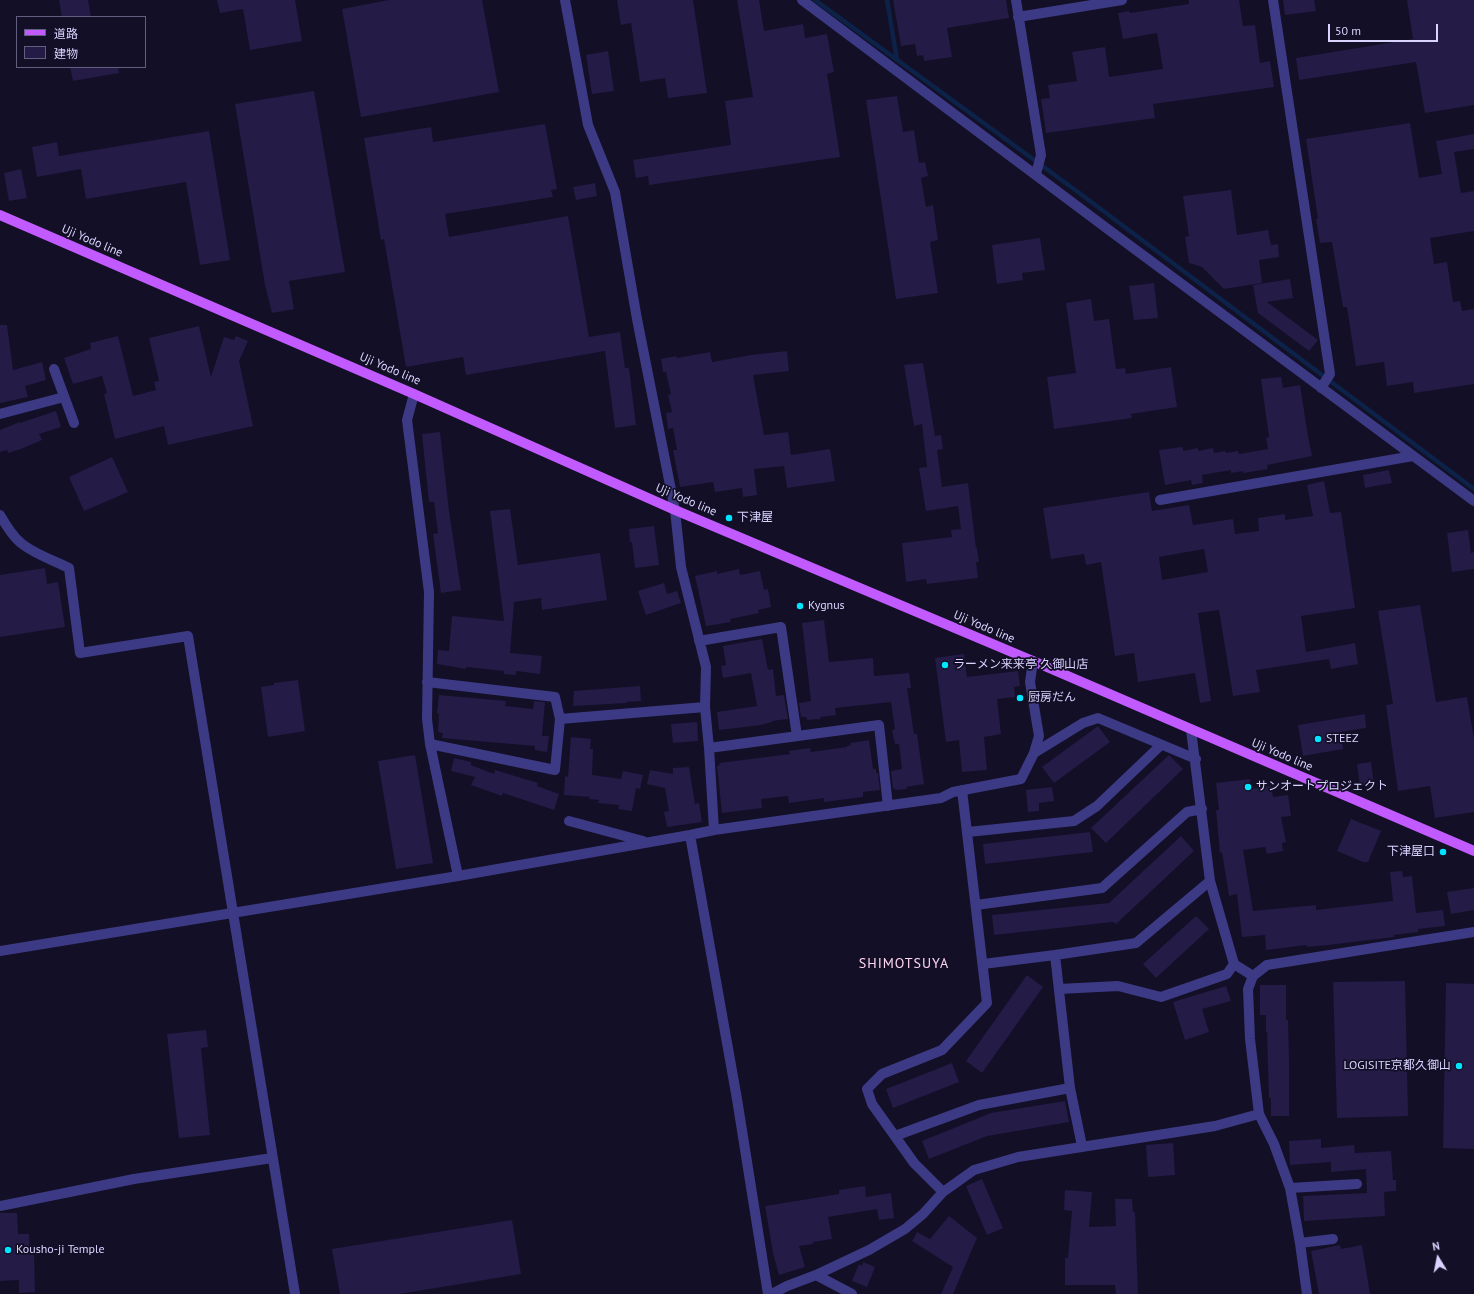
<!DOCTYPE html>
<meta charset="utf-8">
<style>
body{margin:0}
#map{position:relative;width:1474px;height:1294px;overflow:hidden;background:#130f26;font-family:"PT Sans","Noto Sans JP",sans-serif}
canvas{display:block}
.legend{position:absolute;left:16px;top:16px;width:130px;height:52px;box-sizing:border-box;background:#130f26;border:1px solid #625e7d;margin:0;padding:5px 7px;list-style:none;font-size:12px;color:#d9d4ff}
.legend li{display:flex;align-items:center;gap:8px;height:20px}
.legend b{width:20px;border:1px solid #625e7d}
.north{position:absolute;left:1418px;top:1238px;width:40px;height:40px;-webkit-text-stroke:3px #130f26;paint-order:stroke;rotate:350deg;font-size:11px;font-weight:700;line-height:16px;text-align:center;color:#d9d4ff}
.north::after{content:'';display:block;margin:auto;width:14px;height:18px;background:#d9d4ff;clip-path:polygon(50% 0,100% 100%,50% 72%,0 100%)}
.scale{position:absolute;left:1328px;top:24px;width:110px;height:18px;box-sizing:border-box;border:2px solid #d9d4ff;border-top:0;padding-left:5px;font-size:12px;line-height:14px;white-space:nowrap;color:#d9d4ff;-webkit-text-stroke:3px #130f26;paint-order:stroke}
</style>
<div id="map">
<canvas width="1474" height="1294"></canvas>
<ul class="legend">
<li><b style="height:5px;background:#c25bff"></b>道路</li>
<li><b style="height:11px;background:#241b47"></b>建物</li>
</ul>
<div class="north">N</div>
<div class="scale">50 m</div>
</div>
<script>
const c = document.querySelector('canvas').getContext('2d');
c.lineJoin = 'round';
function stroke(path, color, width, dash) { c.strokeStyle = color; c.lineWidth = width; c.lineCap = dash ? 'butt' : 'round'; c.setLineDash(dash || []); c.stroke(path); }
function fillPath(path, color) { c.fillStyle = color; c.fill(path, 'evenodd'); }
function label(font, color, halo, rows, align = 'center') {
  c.font = font + ' "PT Sans","Noto Sans JP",sans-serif'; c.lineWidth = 3.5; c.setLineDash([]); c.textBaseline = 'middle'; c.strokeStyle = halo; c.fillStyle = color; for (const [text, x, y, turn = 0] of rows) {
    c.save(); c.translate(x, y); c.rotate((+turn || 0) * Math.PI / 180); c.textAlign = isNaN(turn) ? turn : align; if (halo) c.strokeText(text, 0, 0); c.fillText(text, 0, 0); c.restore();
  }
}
const stream = new Path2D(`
 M 815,0 L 1078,192 L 1474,489
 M 887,0 L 897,60`);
const building = new Path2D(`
 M 59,0 L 88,0 L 91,17 L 62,17 Z
 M 217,0 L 295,0 L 302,41 L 250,50 L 243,9 L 220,13 Z
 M 389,0 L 482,0 L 499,92 L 361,117 L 342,9 Z
 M 617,0 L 693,0 L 707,93 L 668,98 L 665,78 L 640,82 L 631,23 L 621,25 Z
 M 737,0 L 759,0 L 764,31 L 803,24 L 805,38 L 827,34 L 834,72 L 827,74 L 840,157 L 649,185 L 648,176 L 636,178 L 633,160 L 731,145 L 725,101 L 753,97 Z
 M 893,0 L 1006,0 L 1009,18 L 947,28 L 952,57 L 924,61 L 923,55 L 917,56 L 915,44 L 901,46 Z
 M 1189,0 L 1239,0 L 1243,26 L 1255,25 L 1260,63 L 1270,61 L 1274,87 L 1153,104 L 1155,118 L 1046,133 L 1041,99 L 1050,98 L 1048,85 L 1077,81 L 1072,52 L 1105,47 L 1109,77 L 1163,69 L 1157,33 L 1123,39 L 1118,13 L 1129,11 L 1130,13 L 1189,4 Z
 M 1283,0 L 1314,0 L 1316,11 L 1285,15 Z
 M 1407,0 L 1474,0 L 1474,105 L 1425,113 L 1416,62 L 1299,80 L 1296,58 L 1413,39 Z
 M 608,51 L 614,91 L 592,94 L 586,55 Z
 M 70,67 L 118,67 L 119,73 L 73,81 Z
 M 314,91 L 345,272 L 289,281 L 294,309 L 272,313 L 265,285 L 235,104 Z
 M 897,96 L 903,132 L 914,130 L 919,163 L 925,162 L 928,176 L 921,178 L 926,207 L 933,205 L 938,240 L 930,242 L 938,293 L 896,299 L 866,100 Z
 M 1410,123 L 1419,178 L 1442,174 L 1436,141 L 1474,134 L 1474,149 L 1454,152 L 1461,193 L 1474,191 L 1474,231 L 1430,238 L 1434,264 L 1447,262 L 1453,302 L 1460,301 L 1462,311 L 1474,309 L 1474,384 L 1414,393 L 1413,382 L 1387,386 L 1384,362 L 1356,366 L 1347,307 L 1343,307 L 1332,242 L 1320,243 L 1316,219 L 1318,219 L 1306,139 Z
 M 545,124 L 557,189 L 551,190 L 553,197 L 445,214 L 449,237 L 568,216 L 589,337 L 620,332 L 625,368 L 629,368 L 636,425 L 615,428 L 605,351 L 466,375 L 463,357 L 406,367 L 384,239 L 381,240 L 364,138 L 431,127 L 433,142 Z
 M 209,131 L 230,260 L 200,265 L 186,182 L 86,199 L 81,169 L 37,177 L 32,147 L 57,142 L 59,156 Z
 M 21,169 L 27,198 L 9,201 L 4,173 Z
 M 595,183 L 597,196 L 576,200 L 573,187 Z
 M 1231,190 L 1237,235 L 1268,230 L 1271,245 L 1278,244 L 1279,257 L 1259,260 L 1262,283 L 1224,289 L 1202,267 L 1189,263 L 1185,237 L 1189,236 L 1183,196 Z
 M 1040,238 L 1045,270 L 1022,273 L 1023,280 L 997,284 L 992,245 Z
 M 1290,279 L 1293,298 L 1267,302 L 1318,340 L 1309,351 L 1258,313 L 1253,285 Z
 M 1154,283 L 1158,318 L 1134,320 L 1129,286 Z
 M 1091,299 L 1094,321 L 1109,319 L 1116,369 L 1125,368 L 1126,374 L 1171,367 L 1177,407 L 1131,414 L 1132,418 L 1054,429 L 1047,377 L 1076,373 L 1066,303 Z
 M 0,325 L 7,325 L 13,370 L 42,362 L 46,380 L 25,386 L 28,397 L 0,403 Z
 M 199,326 L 211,377 L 224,337 L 234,340 L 236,336 L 248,341 L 239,361 L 253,426 L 168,445 L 164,426 L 115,439 L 104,394 L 107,393 L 102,376 L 73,384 L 64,358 L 91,349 L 90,343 L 118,336 L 133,396 L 156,390 L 154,382 L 159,381 L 149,338 Z
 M 787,351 L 789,371 L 753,375 L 764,435 L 788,432 L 791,455 L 830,449 L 835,481 L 787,488 L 784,466 L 754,469 L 757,495 L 743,497 L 742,488 L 715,492 L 713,482 L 680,487 L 673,450 L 677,450 L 673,428 L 668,429 L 666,413 L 672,412 L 668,395 L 671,394 L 666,372 L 663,372 L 661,359 L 676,356 L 677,358 L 710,352 L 712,362 L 751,355 Z
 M 923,363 L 935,436 L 941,435 L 943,449 L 937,450 L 942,487 L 968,483 L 976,548 L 977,548 L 979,562 L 976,562 L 978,578 L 927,584 L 926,579 L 906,582 L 902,543 L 952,537 L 951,530 L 961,529 L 958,506 L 926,511 L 919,468 L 927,467 L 922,424 L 914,426 L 904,365 Z
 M 1281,377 L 1283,388 L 1300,385 L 1308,436 L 1312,456 L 1267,465 L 1268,469 L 1243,473 L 1243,471 L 1231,473 L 1231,470 L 1202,475 L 1203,483 L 1192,485 L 1191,480 L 1165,485 L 1159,450 L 1183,447 L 1183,451 L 1198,448 L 1198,451 L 1213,448 L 1214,453 L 1225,451 L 1226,453 L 1238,451 L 1239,454 L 1268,449 L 1266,438 L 1269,437 L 1261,379 Z
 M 56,411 L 61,427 L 39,434 L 42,440 L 21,449 L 8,453 L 7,450 L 0,452 L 0,430 L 20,422 L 20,423 Z
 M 440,432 L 449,511 L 461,590 L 441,593 L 433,534 L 438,533 L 434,502 L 429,502 L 422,434 Z
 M 112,457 L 128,492 L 84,511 L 69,477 Z
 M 1389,470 L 1392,483 L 1365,488 L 1363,475 Z
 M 1324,481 L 1330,513 L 1341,512 L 1355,608 L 1301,616 L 1306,652 L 1355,643 L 1358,664 L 1331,669 L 1329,659 L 1256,670 L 1260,692 L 1233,696 L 1219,610 L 1198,613 L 1211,701 L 1200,703 L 1195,673 L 1138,682 L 1134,653 L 1115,656 L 1101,562 L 1086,565 L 1084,554 L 1051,559 L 1043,508 L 1149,492 L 1152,511 L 1189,505 L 1193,525 L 1233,519 L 1235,534 L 1259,531 L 1258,518 L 1285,514 L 1285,520 L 1313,516 L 1307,485 ZM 1204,549 L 1208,572 L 1162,580 L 1159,557 Z
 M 510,509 L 518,565 L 600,553 L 607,600 L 542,610 L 541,598 L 514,602 L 510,653 L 542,656 L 540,674 L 516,671 L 516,675 L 504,674 L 504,671 L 466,667 L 466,669 L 437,664 L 438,650 L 449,651 L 452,616 L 504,621 L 490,511 Z
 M 654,526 L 659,565 L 635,568 L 632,542 L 630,542 L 629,529 Z
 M 1468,530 L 1471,553 L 1474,552 L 1474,569 L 1452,572 L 1447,533 Z
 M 45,568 L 47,584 L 58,582 L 65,627 L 0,637 L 0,575 Z
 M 739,569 L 740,575 L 760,571 L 764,590 L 768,589 L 771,607 L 758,610 L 759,613 L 730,619 L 731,622 L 706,626 L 695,576 L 717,571 L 717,574 Z
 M 664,583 L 667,594 L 677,591 L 681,603 L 646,615 L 638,591 Z
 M 1420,605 L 1436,702 L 1467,697 L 1474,739 L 1474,812 L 1435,818 L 1430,786 L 1398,791 L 1386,705 L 1393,704 L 1378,611 Z
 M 824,620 L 829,662 L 873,658 L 874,676 L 909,673 L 911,688 L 907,688 L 914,734 L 917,734 L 924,784 L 906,787 L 907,789 L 895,790 L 895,788 L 893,789 L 891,771 L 902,769 L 899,744 L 895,744 L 892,730 L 895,729 L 891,702 L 835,708 L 836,715 L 820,717 L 821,719 L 807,720 L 806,717 L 801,717 L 799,703 L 811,701 L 802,623 Z
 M 762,639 L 768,670 L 773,669 L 776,696 L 784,695 L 788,719 L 772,721 L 772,722 L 761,725 L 719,730 L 717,712 L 757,706 L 751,673 L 723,678 L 721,666 L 726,665 L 723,646 Z
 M 964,654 L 967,677 L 1018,671 L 1020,686 L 1014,687 L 1015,697 L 997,699 L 1001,734 L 984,737 L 987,770 L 962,772 L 959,740 L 946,742 L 935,658 Z
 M 298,680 L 305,731 L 268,737 L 261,687 L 274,685 L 274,683 Z
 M 640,686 L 641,701 L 626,702 L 626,703 L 573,706 L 574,691 Z
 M 439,695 L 506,701 L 505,706 L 533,709 L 534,701 L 545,702 L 542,736 L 549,736 L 547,752 L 535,750 L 535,746 L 442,738 L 443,733 L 438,732 L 439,714 L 437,713 Z
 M 1365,714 L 1366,728 L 1340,732 L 1343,749 L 1303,756 L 1298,725 Z
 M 697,722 L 698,741 L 673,743 L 671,724 Z
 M 1098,726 L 1110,742 L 1054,783 L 1042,767 Z
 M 571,737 L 591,739 L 590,749 L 593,749 L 592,775 L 621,779 L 623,771 L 643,775 L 640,789 L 636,788 L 632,811 L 618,809 L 619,805 L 598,803 L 599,800 L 589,799 L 590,797 L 564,795 L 565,776 L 568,777 Z
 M 869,740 L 873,769 L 876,769 L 876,773 L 878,773 L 880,790 L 863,792 L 863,797 L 824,802 L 824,798 L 789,803 L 788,796 L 761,799 L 762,808 L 722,813 L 717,766 L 720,765 L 719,763 L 790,754 L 789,751 L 810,748 L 811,752 L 847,747 L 847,746 L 851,745 L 850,743 Z
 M 415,755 L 433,863 L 396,869 L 378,761 Z
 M 1169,755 L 1183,769 L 1106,843 L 1091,828 Z
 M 454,758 L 471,762 L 471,765 L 494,774 L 495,770 L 538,783 L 537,786 L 559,794 L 554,810 L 503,793 L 502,796 L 471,785 L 475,777 L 451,771 Z
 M 1371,762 L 1374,784 L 1360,786 L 1357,764 Z
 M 689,767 L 695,804 L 699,803 L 702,822 L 667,827 L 664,812 L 669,811 L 665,788 L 647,784 L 650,770 L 673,774 L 673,768 Z
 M 1250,779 L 1251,789 L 1271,786 L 1273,797 L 1288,795 L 1291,816 L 1281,817 L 1286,842 L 1282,843 L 1283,851 L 1267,854 L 1265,847 L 1243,850 L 1253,911 L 1316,905 L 1316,910 L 1393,901 L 1390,872 L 1402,871 L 1403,877 L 1412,876 L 1416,913 L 1443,910 L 1445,926 L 1418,929 L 1418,932 L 1394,935 L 1394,937 L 1328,945 L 1307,947 L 1307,945 L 1266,950 L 1265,935 L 1242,937 L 1237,894 L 1229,896 L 1222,852 L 1220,853 L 1216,810 L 1219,810 L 1216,783 Z
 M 1052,787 L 1054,801 L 1039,803 L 1039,811 L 1028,812 L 1026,790 Z
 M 1351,819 L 1381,831 L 1368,862 L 1363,862 L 1337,851 Z
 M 1090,832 L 1093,852 L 985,864 L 983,844 Z
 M 1181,836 L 1194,851 L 1116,924 L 1113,922 L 994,935 L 992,915 L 1109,903 Z
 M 1474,888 L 1474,910 L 1451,914 L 1447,892 Z
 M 1196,916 L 1209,929 L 1156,978 L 1143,964 Z
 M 1027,975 L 1043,987 L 982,1073 L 966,1061 Z
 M 1405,981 L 1408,1116 L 1337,1118 L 1333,982 Z
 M 1446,983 L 1474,984 L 1474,1149 L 1443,1148 Z
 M 1260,985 L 1286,985 L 1286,1020 L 1288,1020 L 1289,1059 L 1289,1116 L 1271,1116 L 1271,1098 L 1269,1098 L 1267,1032 L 1266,1032 L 1266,1015 L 1260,1015 Z
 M 1226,986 L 1231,1001 L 1202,1009 L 1209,1032 L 1185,1040 L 1173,1002 Z
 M 206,1030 L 208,1047 L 201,1048 L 210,1135 L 179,1138 L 167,1034 Z
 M 952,1063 L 959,1082 L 893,1108 L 886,1089 Z
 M 1065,1101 L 1069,1122 L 987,1136 L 929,1159 L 922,1141 L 991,1113 Z
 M 1321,1139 L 1321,1148 L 1354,1145 L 1355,1153 L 1391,1151 L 1393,1180 L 1396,1180 L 1396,1191 L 1384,1192 L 1385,1216 L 1304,1221 L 1303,1196 L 1367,1193 L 1366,1169 L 1331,1172 L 1331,1162 L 1290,1165 L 1289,1141 Z
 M 1173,1143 L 1175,1175 L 1148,1177 L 1146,1145 Z
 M 982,1179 L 1003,1228 L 987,1235 L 966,1186 Z
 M 865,1186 L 866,1197 L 891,1193 L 894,1218 L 879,1220 L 877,1209 L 828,1217 L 832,1239 L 813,1242 L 813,1244 L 799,1246 L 805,1267 L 779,1275 L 773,1253 L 765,1206 L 839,1194 L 839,1190 Z
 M 1065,1190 L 1092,1192 L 1089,1227 L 1116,1226 L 1115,1199 L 1132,1199 L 1133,1212 L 1135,1212 L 1138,1294 L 1116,1294 L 1115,1285 L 1065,1285 L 1065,1258 L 1068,1258 L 1072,1211 L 1064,1210 Z
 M 0,1213 L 17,1213 L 18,1234 L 29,1234 L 30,1255 L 34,1255 L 35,1292 L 19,1293 L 19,1280 L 0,1281 Z
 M 949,1216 L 977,1238 L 953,1294 L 941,1294 L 953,1267 L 912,1241 L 917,1232 L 930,1239 Z
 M 512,1220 L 521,1274 L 399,1294 L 340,1294 L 332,1249 Z
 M 1340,1245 L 1341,1249 L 1362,1245 L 1370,1294 L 1319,1294 L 1311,1251 Z
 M 863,1262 L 875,1267 L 867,1287 L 852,1281 L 859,1264 L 862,1266 Z`);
const minor = new Path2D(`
 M 565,0 L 588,125 L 615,192 L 637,319 L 675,510 L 681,567 L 706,667 L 705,707 L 709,748 L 714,830
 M 802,0 L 1109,230 L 1474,501
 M 1016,0 L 1041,155 L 1036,174
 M 1273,0 L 1330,374 L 1321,388
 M 1018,17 L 1122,0
 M 54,369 L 74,423
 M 414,394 L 407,420 L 429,592 L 427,719 L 430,744 L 458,876
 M 0,414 L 64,397
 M 1160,500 L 1413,456
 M 0,515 C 6,525 12,536 21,543 C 34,554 53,560 69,568 L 80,653 L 188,636 L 295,1294
 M 699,641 L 781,627 L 797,736
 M 427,682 L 555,697 L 560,719 L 705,707
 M 1191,730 L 1210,881 L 1234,964 L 1253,976
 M 430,744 L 555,770 L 560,719
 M 709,748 L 879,725 L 888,806
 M 1034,753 L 1083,723 L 1098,718 L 1196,759
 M 569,821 L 643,841
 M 968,832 L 1074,821 L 1097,806 L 1161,745
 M 690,835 L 737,1099 L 768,1294
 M 976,905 L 1102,888 L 1187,812 L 1202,809
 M 0,951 L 458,876 L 690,835 L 714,830 L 941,798 L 953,792 L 1021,779 L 1034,753 L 1039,736 L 1030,682 L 1033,661
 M 1055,955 L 1136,943 L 1210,881
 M 983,964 L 1055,955 L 1070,1088 L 1082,1146
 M 1059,989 L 1118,986 L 1161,997 L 1227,974 L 1234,964
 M 895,1136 L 979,1105 L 1070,1088
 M 1290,1188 L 1357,1184
 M 943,1192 L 914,1163 L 872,1104 L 867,1089 L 882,1074 L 942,1050 L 987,1003 L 962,790
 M 0,1206 L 134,1179 L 272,1158
 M 1300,1243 L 1333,1239
 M 816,1275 L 852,1294
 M 772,1294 L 787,1286 L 816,1275 L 869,1250 L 905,1229 L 923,1214 L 943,1192 L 974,1170 L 1018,1157 L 1215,1126 L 1259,1114
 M 1307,1294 L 1300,1243 L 1290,1188 L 1274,1144 L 1259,1114 L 1250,1039 L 1248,989 L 1253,976 L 1267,965 L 1474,932`);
const primary = new Path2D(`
 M 0,215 L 414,394 L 675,510 L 1033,661 L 1474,851`);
const markers = [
 [729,518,4,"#00e5ff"],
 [800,606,4,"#00e5ff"],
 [945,665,4,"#00e5ff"],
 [1020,698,4,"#00e5ff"],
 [1318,739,4,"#00e5ff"],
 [1248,787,4,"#00e5ff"],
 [1443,852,4,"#00e5ff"],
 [1459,1066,4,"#00e5ff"],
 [8,1250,4,"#00e5ff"]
];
const streetNames = [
 ["Uji Yodo line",92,241,23],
 ["Uji Yodo line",390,369,23],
 ["Uji Yodo line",686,500,23],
 ["Uji Yodo line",984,627,23],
 ["Uji Yodo line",1282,755,23]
];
const poiNames = [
 ["下津屋",737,518],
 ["Kygnus",808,606],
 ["ラーメン来来亭 久御山店",953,665],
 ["厨房だん",1028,698],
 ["STEEZ",1326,739],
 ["サンオートプロジェクト",1256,787],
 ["下津屋口",1435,852,"right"],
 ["LOGISITE京都久御山",1451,1066,"right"],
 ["Kousho-ji Temple",16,1250]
];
const quarterNames = [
 ["SHIMOTSUYA",904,964]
];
stroke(stream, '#0c2248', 4.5);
fillPath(building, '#241b47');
stroke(minor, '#3d3a85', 10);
stroke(primary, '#c25bff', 10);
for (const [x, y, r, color] of markers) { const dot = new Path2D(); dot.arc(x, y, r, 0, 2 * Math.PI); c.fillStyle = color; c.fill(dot); stroke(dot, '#130f26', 1.5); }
label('12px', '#d9d4ff', '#130f26', streetNames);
label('12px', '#d9d4ff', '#130f26', poiNames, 'left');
c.letterSpacing = '1px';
label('14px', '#ffd6f0', '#130f26', quarterNames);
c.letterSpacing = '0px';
</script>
